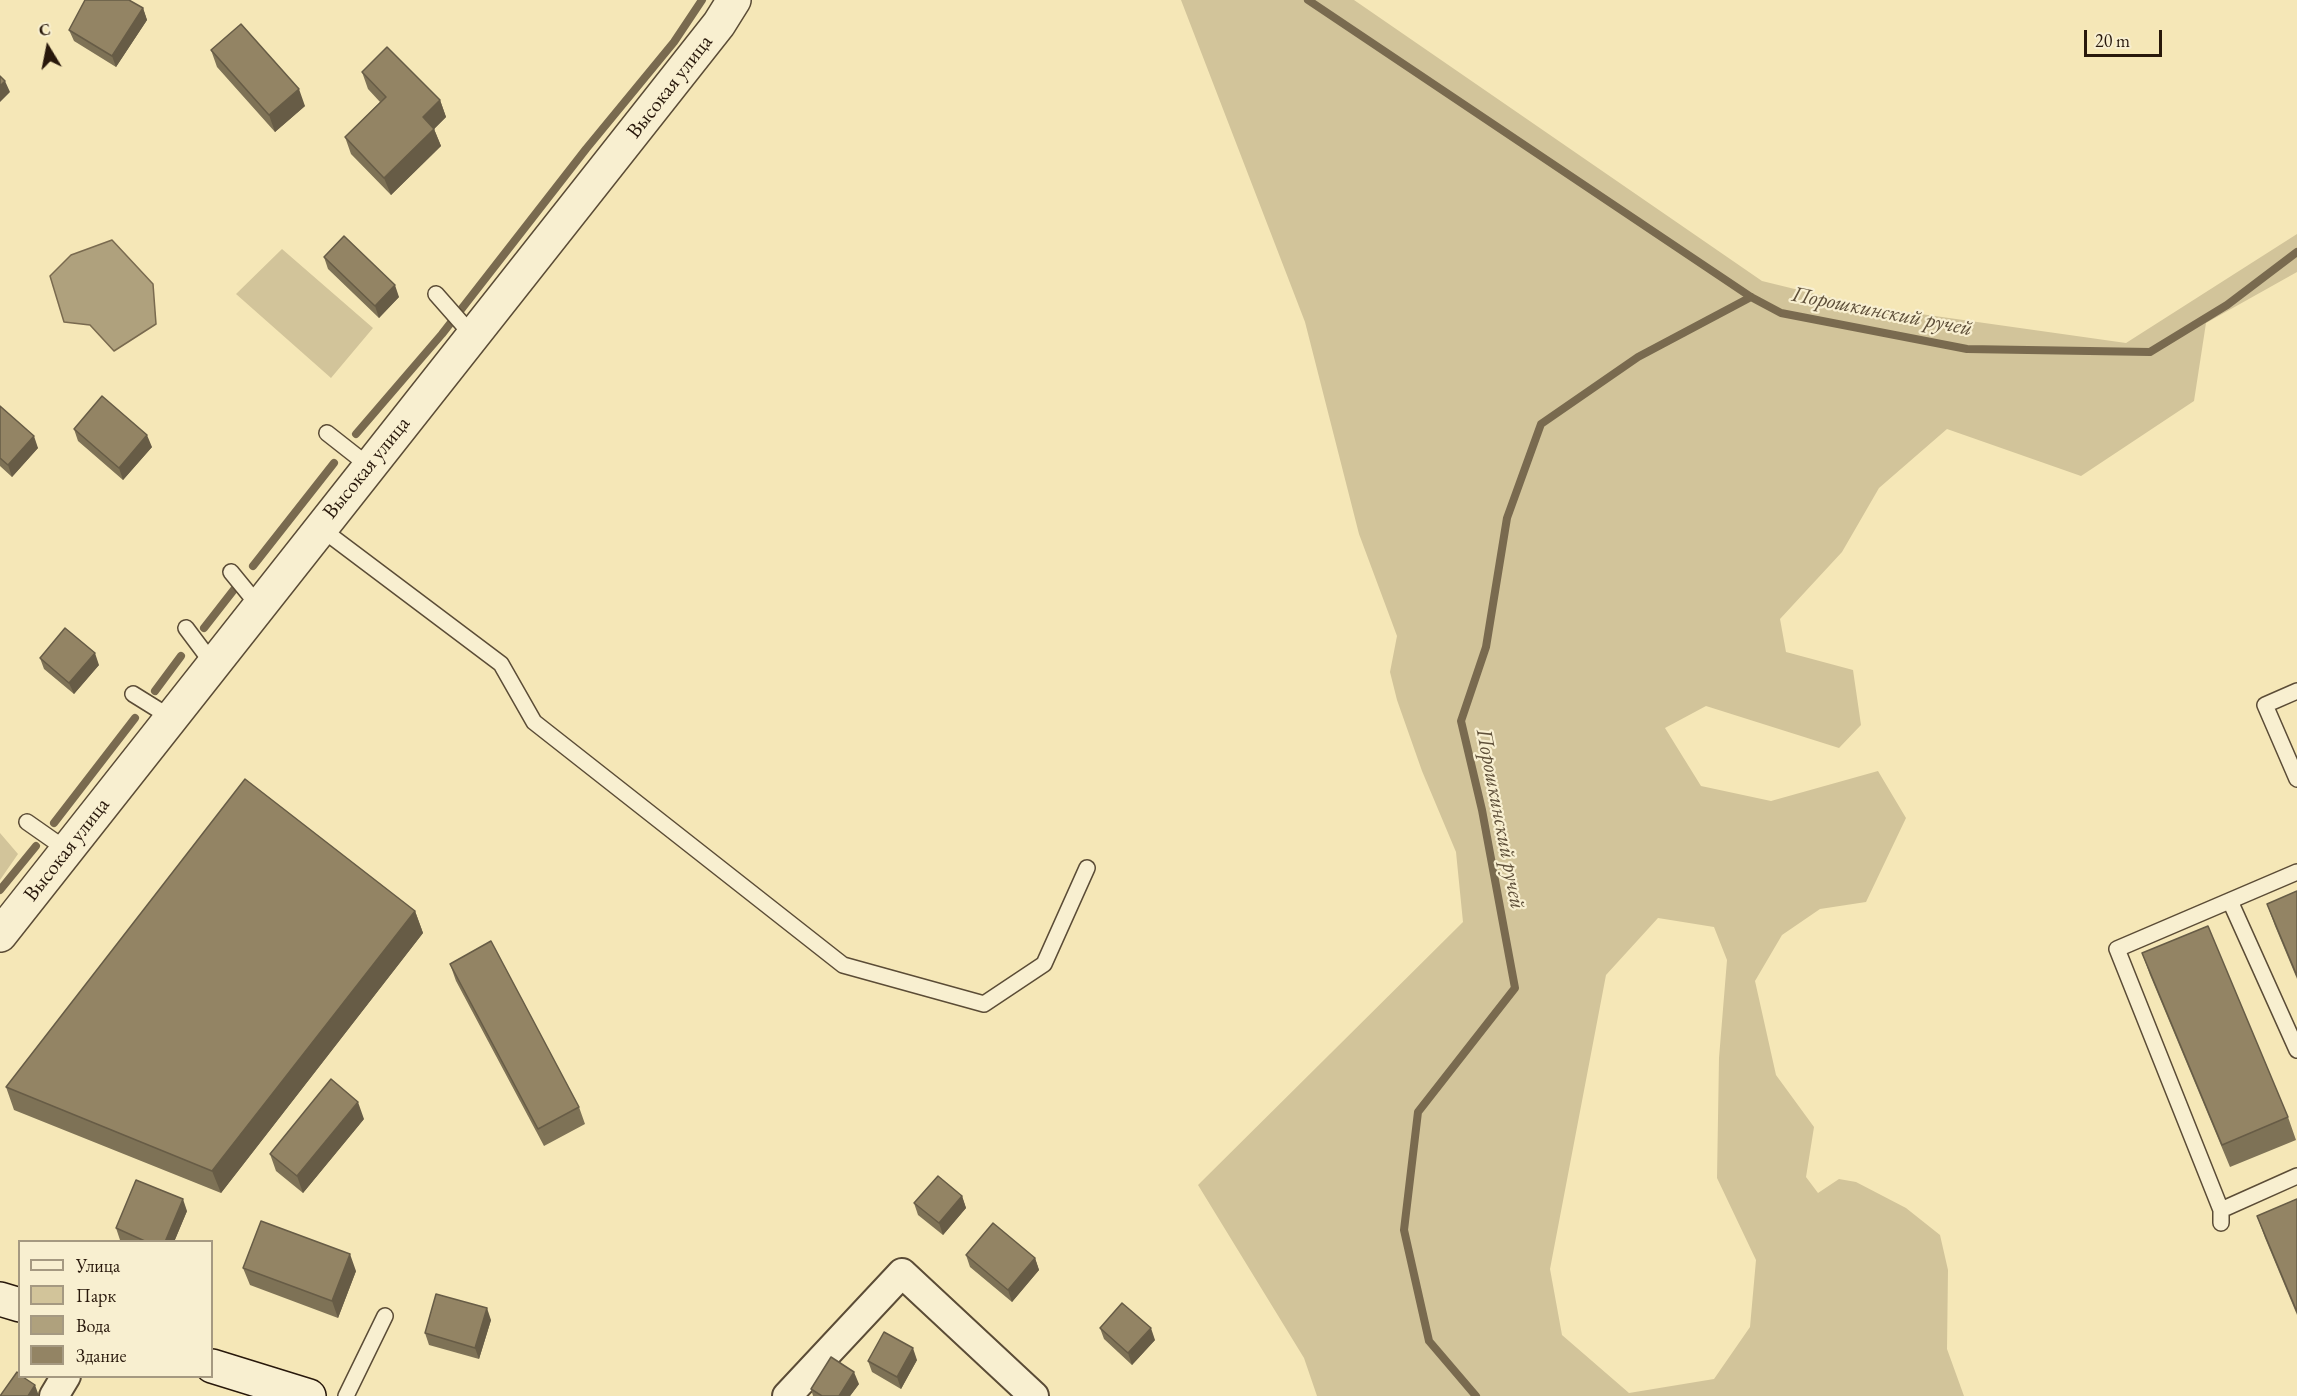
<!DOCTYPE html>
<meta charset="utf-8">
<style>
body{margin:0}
#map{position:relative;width:2297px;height:1396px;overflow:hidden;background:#f5e7b7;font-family:"EB Garamond",serif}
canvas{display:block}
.legend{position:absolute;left:18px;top:1240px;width:195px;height:138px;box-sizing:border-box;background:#f8efd0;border:2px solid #a59981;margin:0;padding:8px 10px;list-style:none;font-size:18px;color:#28180b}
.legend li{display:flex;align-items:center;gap:12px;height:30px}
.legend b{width:30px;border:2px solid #a59981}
.north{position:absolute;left:18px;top:18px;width:60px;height:60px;-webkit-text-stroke:4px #f8efd0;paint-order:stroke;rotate:350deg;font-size:16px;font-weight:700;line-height:24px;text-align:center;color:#28180b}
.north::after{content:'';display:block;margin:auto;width:21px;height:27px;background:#28180b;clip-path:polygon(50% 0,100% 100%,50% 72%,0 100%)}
.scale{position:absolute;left:2084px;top:30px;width:78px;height:27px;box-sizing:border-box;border:3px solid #28180b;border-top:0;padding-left:8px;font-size:18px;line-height:21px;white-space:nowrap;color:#28180b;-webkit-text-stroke:4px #f8efd0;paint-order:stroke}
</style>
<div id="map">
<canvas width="2297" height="1396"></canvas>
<ul class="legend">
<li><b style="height:8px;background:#f8efd0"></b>Улица</li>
<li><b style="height:16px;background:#d2c49a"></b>Парк</li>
<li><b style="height:16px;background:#afa17d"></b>Вода</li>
<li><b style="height:16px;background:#938464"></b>Здание</li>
</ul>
<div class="north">С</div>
<div class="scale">20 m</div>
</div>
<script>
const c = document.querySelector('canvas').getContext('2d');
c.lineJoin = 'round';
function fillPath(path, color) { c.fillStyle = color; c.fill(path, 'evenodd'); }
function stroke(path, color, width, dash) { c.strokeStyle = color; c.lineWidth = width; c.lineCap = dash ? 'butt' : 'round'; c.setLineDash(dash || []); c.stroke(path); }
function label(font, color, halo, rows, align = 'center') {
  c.font = font + ' "EB Garamond",serif'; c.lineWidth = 4.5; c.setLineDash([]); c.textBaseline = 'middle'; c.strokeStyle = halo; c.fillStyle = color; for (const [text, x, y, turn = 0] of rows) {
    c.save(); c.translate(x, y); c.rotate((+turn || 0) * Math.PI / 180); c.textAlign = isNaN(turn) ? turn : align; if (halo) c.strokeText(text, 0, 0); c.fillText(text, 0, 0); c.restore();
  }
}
const green = new Path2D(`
 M 1181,0 L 1354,0 L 1762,281 L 1864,306 L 2126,343 L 2297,234 L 2297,272 L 2206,323 L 2194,401 L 2081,476 L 1947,429 L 1879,488 L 1842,552 L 1780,619 L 1786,652 L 1853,670 L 1861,725 L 1839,748 L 1706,706 L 1665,728 L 1701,786 L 1771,801 L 1878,771 L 1906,818 L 1866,902 L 1820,909 L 1782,935 L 1755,981 L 1776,1075 L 1814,1127 L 1806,1177 L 1818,1193 L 1839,1179 L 1856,1182 L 1906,1208 L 1940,1235 L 1948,1270 L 1947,1349 L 1964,1396 L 1317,1396 L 1304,1358 L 1198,1185 L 1463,922 L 1456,852 L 1422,771 L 1397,700 L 1390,672 L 1397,636 L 1359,534 L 1305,322 ZM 1658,918 L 1714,927 L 1727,960 L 1719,1058 L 1717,1178 L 1756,1260 L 1750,1327 L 1714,1379 L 1629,1393 L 1562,1335 L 1550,1269 L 1606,975 Z
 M 282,249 L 373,328 L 331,378 L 236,294 Z
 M 0,833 L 18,854 L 0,880 Z`);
const water = new Path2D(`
 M 112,240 L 153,284 L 156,324 L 114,351 L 90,325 L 64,322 L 50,276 L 71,255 Z`);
const stream = new Path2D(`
 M 1308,0 L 1751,297 L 1781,313 L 1967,349 L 2150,352 L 2227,305 L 2297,252
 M 356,434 L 442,334 L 586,149 L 674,42 L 702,0
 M 253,566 L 334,463
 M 204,628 L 236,587
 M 155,691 L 181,656
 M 54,823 L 135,718
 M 0,890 L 36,846
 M 1476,1396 L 1429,1341 L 1404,1230 L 1418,1112 L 1515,988 L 1482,810 L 1461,721 L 1486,647 L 1507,518 L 1541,424 L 1638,357 L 1751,297`);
const service = new Path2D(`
 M 436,294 L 473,336
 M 327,433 L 369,466
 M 319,527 L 501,664 L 534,722 L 843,965 L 984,1004 L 1044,964 L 1087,868
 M 231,572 L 258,605
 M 186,628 L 213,664
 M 2297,691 L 2265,705 L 2297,779
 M 133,694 L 170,717
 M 27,822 L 67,850
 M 2230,901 L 2297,1050
 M 2221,1210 L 2117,949 L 2297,872
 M 2221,1223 L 2221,1210 L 2297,1176
 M 346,1396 L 385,1316`);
const minor = new Path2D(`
 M 54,1396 L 66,1376
 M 787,1396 L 902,1273 L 1034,1396`);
const tertiary = new Path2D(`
 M 0,935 C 238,630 481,329 719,24 L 734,0`);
const secondary = new Path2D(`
 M 0,1299 L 20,1305
 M 212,1366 L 309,1396`);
const wall = new Path2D(`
 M 143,8 L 147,20 L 116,67 L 74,41 L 69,30 Z
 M 211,50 L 305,106 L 275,132 L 217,67 Z
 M 362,72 L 440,100 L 446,117 L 434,129 L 441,146 L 391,195 L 351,154 L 345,137 L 380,102 L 368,89 Z
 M 324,257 L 399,297 L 379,318 L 328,269 Z
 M 0,406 L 38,448 L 12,477 L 0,466 Z
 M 74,429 L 152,447 L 123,480 L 78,441 Z
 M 40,658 L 99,665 L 74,694 L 44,669 Z
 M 2297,891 L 2297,979 L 2275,926 L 2267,904 Z
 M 415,911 L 423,933 L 221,1193 L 14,1110 L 6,1087 Z
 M 2142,953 L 2288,1117 L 2296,1140 L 2230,1167 L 2150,975 Z
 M 450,964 L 579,1107 L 585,1124 L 544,1146 L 456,981 Z
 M 364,1119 L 303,1193 L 276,1171 L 270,1154 Z
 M 962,1196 L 966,1208 L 943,1235 L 918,1215 L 914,1203 Z
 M 2297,1199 L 2297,1315 L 2265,1238 L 2257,1216 Z
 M 187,1211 L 174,1242 L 124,1242 L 120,1240 L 116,1228 Z
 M 966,1255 L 1035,1258 L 1039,1270 L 1012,1302 L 970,1267 Z
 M 243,1268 L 356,1271 L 338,1318 L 250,1285 Z
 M 491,1320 L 479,1359 L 429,1345 L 425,1333 Z
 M 1100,1328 L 1155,1340 L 1132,1365 L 1104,1339 Z
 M 917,1360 L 901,1389 L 872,1372 L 868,1361 Z
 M 859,1384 L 850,1396 L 813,1396 L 811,1389 Z`);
const shadedWall = new Path2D(`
 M 143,8 L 147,20 L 116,67 L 112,56 Z
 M 5,81 L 10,92 L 0,102 L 0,86 Z
 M 299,89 L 305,106 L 275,132 L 269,115 Z
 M 440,100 L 446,117 L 434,129 L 441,146 L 391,195 L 384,178 L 423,117 Z
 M 395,285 L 399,297 L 379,318 L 375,306 Z
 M 147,435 L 152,447 L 123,480 L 119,468 Z
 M 34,436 L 38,448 L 12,477 L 8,465 Z
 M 95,653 L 99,665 L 74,694 L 69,683 Z
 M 415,911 L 423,933 L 221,1193 L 212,1171 Z
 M 358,1102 L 364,1119 L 303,1193 L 297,1176 Z
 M 962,1196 L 966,1208 L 943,1235 L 939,1223 Z
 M 183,1199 L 187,1211 L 174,1242 L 165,1242 Z
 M 350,1254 L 356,1271 L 338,1318 L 332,1301 Z
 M 1035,1258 L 1039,1270 L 1012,1302 L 1008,1290 Z
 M 487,1308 L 491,1320 L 479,1359 L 475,1348 Z
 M 1151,1328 L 1155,1340 L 1132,1365 L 1128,1353 Z
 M 913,1348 L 917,1360 L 901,1389 L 897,1377 Z
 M 854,1372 L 859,1384 L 850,1396 L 839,1396 Z
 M 35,1385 L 39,1396 L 28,1396 Z`);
const building = new Path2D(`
 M 85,0 L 129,0 L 143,8 L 112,56 L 69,30 Z
 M 241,24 L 299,89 L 269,115 L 211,50 Z
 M 387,47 L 440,100 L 423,117 L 434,129 L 384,178 L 345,137 L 386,97 L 362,72 Z
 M 0,76 L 5,81 L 0,86 Z
 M 344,236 L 395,285 L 375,306 L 324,257 Z
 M 102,396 L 147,435 L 119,468 L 74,429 Z
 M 0,406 L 34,436 L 8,465 L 0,458 Z
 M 65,628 L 95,653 L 69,683 L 40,658 Z
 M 245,779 L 415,911 L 212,1171 L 6,1087 Z
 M 2297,891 L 2297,976 L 2267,904 Z
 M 2208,926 L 2288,1117 L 2222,1145 L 2142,953 Z
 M 491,941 L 579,1107 L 538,1129 L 450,964 Z
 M 331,1079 L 358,1102 L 297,1176 L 270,1154 Z
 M 938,1176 L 962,1196 L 939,1223 L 914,1203 Z
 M 136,1180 L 183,1199 L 165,1242 L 147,1242 L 116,1228 Z
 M 2297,1199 L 2297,1312 L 2257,1216 Z
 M 261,1221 L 350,1254 L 332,1301 L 243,1268 Z
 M 993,1223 L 1035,1258 L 1008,1290 L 966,1255 Z
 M 436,1294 L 487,1308 L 475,1348 L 425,1333 Z
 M 1122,1303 L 1151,1328 L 1128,1353 L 1100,1328 Z
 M 884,1332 L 913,1348 L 897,1377 L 868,1361 Z
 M 831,1357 L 854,1372 L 839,1396 L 822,1396 L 811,1389 Z
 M 17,1372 L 20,1374 L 20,1377 L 23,1377 L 35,1385 L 28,1396 L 0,1396 Z`);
const streetNames = [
 ["Высокая улица",670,87,-52],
 ["Высокая улица",367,468,-51],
 ["Высокая улица",67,850,-52]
];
const waterNames = [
 ["Порошкинский ручей",1882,312,11],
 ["Порошкинский ручей",1500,819,79]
];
fillPath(green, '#d2c49a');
fillPath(water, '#afa17d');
stroke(water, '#796a4f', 1.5);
stroke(stream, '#796a4f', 8);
stroke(service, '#5b4c36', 18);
stroke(minor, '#5b4c36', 32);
stroke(tertiary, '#5b4c36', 36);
stroke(secondary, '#28180b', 36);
stroke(service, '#f8efd0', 15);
stroke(minor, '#f8efd0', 28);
stroke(tertiary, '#f8efd0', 33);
stroke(secondary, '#f8efd0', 33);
fillPath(wall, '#7e7256');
fillPath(shadedWall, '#675c46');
fillPath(building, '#938464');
stroke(building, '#675c46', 1.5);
label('21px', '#28180b', '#f8efd0', streetNames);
label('italic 22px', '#5e4f39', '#f8efd0', waterNames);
</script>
